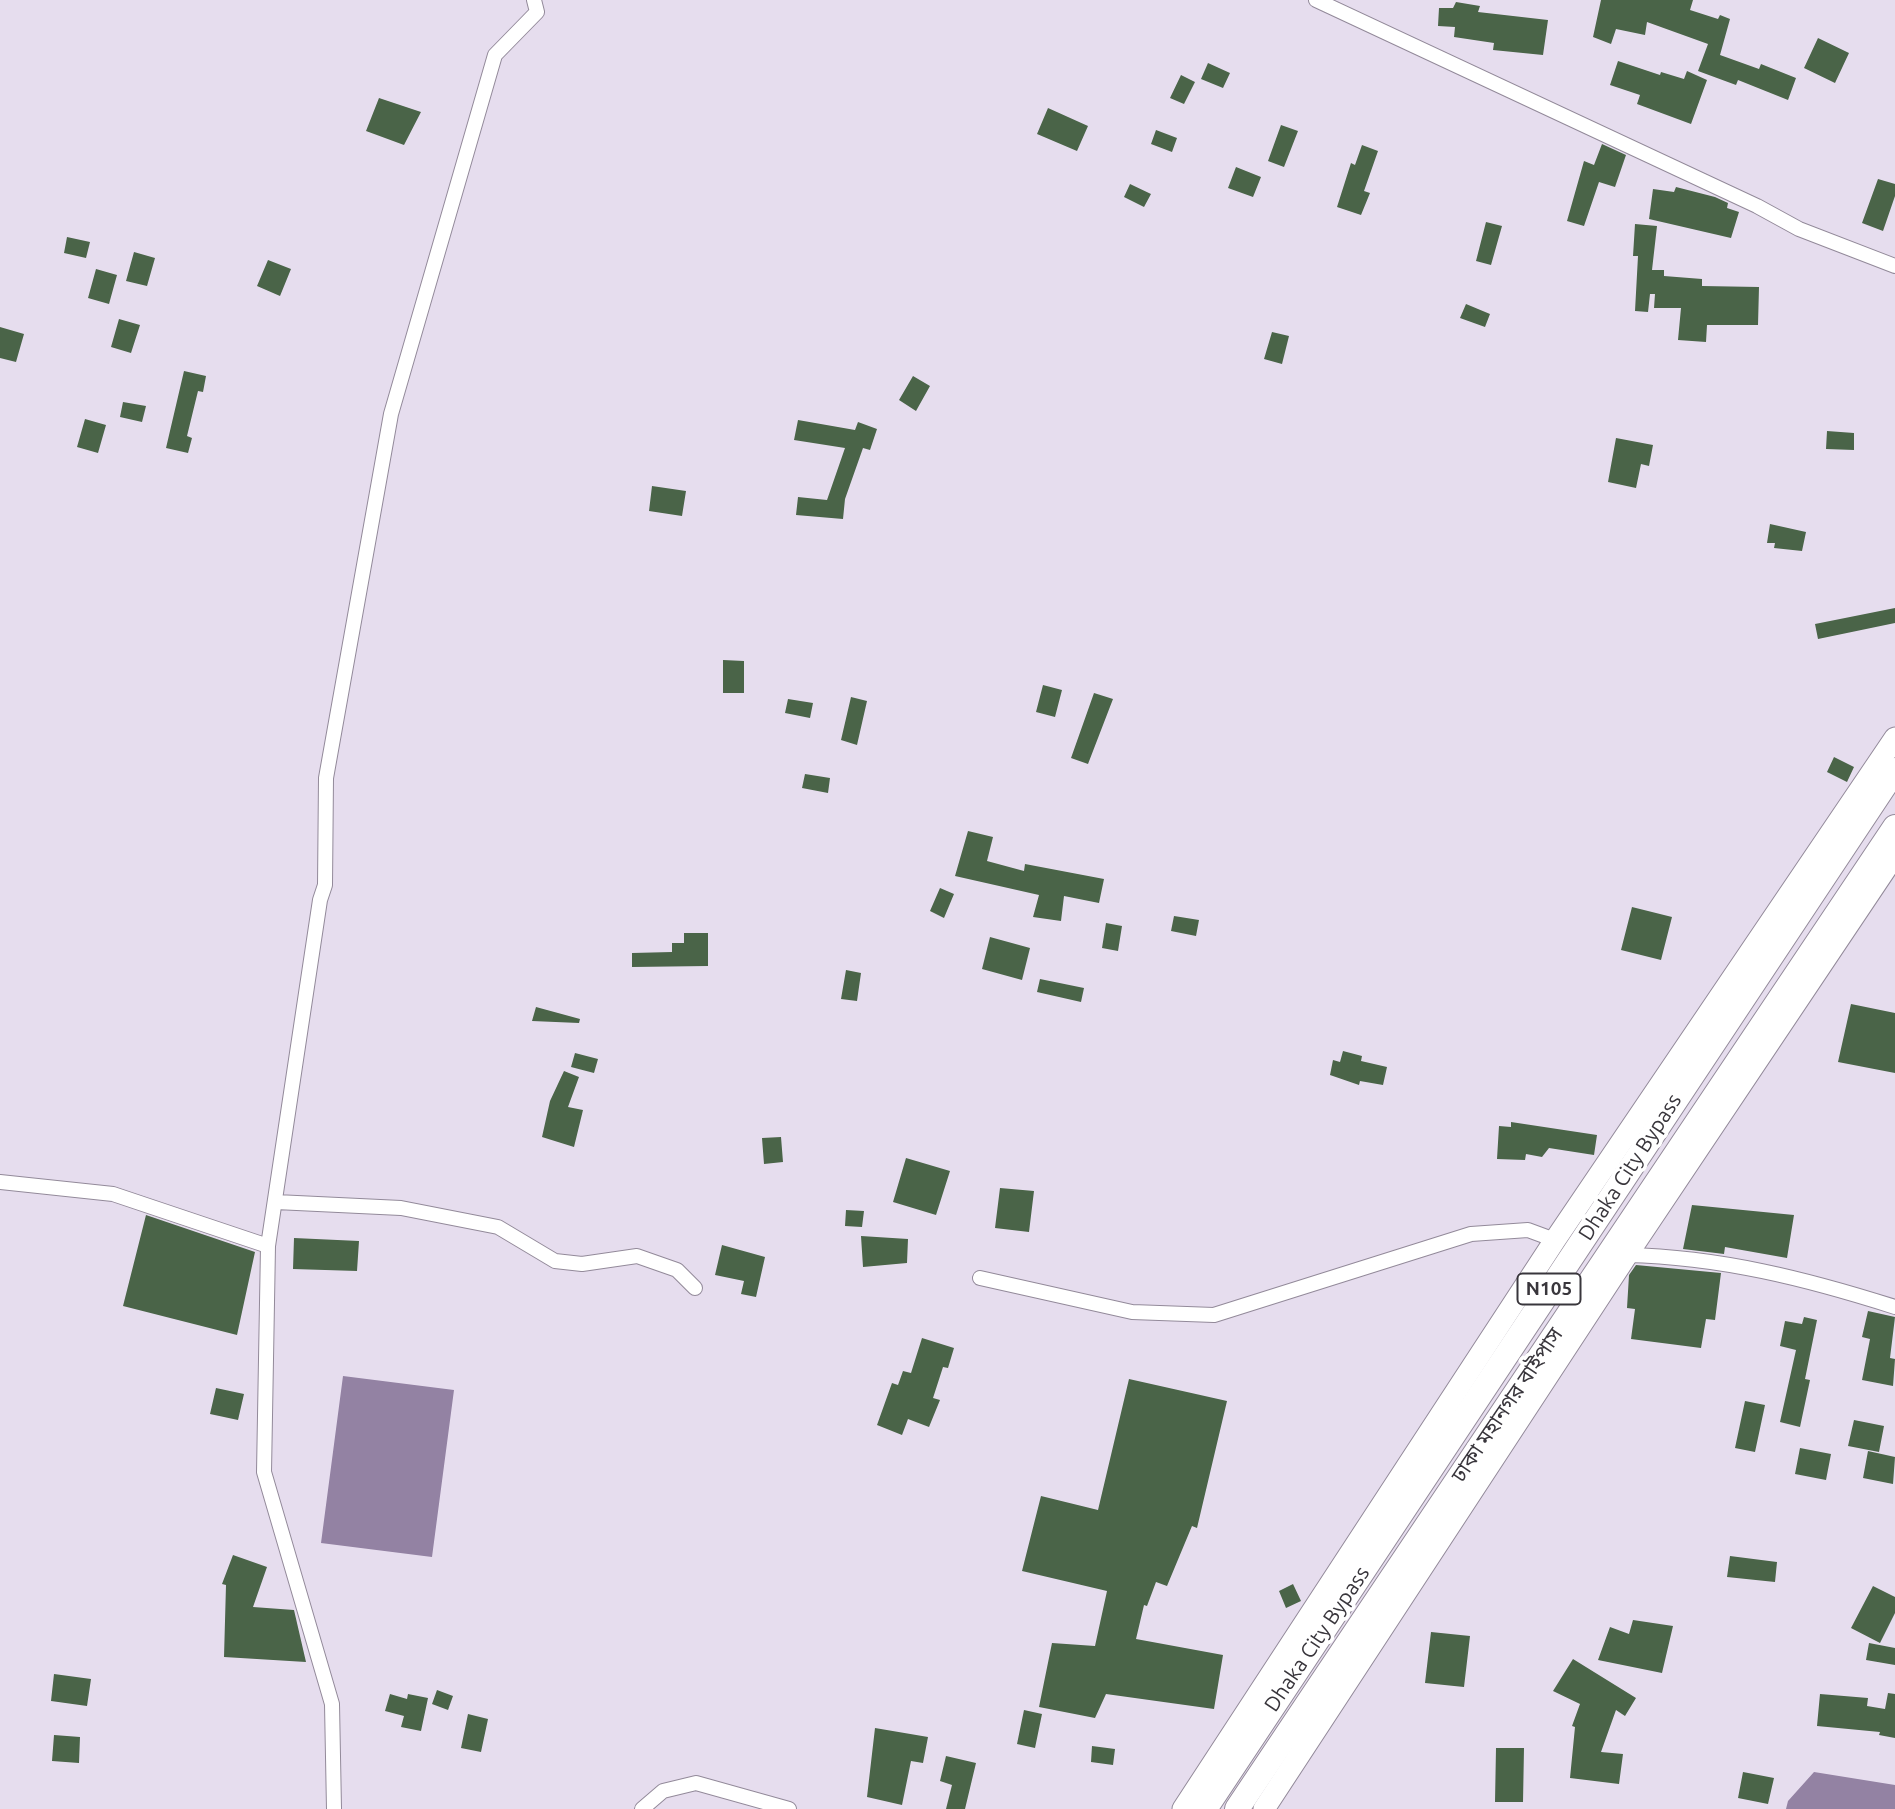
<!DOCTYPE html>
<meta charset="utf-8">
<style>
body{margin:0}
canvas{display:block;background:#e6ddee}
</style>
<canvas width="1895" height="1809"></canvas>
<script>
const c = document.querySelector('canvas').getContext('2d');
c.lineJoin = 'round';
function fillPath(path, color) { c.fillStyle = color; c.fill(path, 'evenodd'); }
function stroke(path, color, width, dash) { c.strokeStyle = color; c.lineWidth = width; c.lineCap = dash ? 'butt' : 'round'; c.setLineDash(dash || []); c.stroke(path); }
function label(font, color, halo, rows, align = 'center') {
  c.font = font + ' Ubuntu,"Noto Sans Bengali",sans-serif'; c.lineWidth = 7; c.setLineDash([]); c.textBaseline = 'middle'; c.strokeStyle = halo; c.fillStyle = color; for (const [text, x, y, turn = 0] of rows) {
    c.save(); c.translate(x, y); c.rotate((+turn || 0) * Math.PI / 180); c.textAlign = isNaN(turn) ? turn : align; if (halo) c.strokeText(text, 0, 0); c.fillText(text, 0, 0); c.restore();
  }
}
const water = new Path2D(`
 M 343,1376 L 454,1390 L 432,1557 L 321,1543 Z
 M 1814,1772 L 1895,1785 L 1895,1809 L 1786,1809 L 1788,1801 Z`);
const building = new Path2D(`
 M 1601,0 L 1693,0 L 1690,10 L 1718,19 L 1720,15 L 1730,19 L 1720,55 L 1759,69 L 1761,64 L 1796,78 L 1788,100 L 1738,80 L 1736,85 L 1698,71 L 1708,44 L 1647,22 L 1645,35 L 1616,29 L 1611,44 L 1593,37 Z
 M 1456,2 L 1480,6 L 1478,12 L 1548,20 L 1543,55 L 1493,50 L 1494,43 L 1454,37 L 1455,27 L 1438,26 L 1439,8 L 1453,8 Z
 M 1818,38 L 1849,53 L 1835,83 L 1804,68 Z
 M 1618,61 L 1660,75 L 1661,72 L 1684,79 L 1687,71 L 1707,80 L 1691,124 L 1637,104 L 1640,95 L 1610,85 Z
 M 1208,63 L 1230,73 L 1223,88 L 1201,79 Z
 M 1181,75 L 1195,82 L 1184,104 L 1170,98 Z
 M 379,98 L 421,112 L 404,145 L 366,131 Z
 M 1048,108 L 1088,126 L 1077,151 L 1037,134 Z
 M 1281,125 L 1298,131 L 1284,167 L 1268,161 Z
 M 1156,130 L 1177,138 L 1172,152 L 1151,144 Z
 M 1602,144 L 1626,155 L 1615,187 L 1599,182 L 1584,226 L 1567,221 L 1584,161 L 1594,165 Z
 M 1362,145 L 1378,151 L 1364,191 L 1370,193 L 1361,215 L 1337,207 L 1351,163 L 1355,165 Z
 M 1236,167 L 1261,177 L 1253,197 L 1228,188 Z
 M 1878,179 L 1895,184 L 1895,196 L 1883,231 L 1862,223 Z
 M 1130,184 L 1151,194 L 1144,207 L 1124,197 Z
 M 1676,187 L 1715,197 L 1728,203 L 1727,208 L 1739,212 L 1731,238 L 1649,219 L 1653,189 L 1674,192 Z
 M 1486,222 L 1502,226 L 1491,265 L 1476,261 Z
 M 1635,224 L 1657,226 L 1652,270 L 1664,270 L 1664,276 L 1702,279 L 1702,286 L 1759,287 L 1758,325 L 1707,325 L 1706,342 L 1678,340 L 1681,308 L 1654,308 L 1655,294 L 1650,294 L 1648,312 L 1635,311 L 1638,256 L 1633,256 Z
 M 67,237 L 90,242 L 86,258 L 64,253 Z
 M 134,252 L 155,258 L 147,286 L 126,281 Z
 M 268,260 L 291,269 L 280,296 L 257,286 Z
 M 96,269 L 117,275 L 109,304 L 88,298 Z
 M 1466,304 L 1490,314 L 1485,327 L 1460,318 Z
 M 119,319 L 140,325 L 131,353 L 111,347 Z
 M 0,327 L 24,334 L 16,362 L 0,358 Z
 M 1272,332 L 1289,336 L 1282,364 L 1264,359 Z
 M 184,371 L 206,376 L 203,392 L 198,391 L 187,436 L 192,438 L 188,453 L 166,448 Z
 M 913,376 L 930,386 L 916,411 L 899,400 Z
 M 123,402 L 146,406 L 142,422 L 120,417 Z
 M 85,419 L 106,425 L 98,453 L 77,447 Z
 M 798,420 L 855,430 L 858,422 L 877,429 L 870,450 L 863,448 L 845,499 L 843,519 L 796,515 L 798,497 L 827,500 L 845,448 L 794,440 Z
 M 1827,431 L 1854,433 L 1854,450 L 1826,449 Z
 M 1616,438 L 1653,445 L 1649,466 L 1641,464 L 1636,488 L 1608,482 Z
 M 652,486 L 686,491 L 682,516 L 649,511 Z
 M 1770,524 L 1806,532 L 1802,551 L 1774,548 L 1775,543 L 1767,543 Z
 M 1895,608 L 1895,623 L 1818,639 L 1815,624 Z
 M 723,660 L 744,661 L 744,693 L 723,693 Z
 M 1043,685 L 1062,690 L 1055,717 L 1036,712 Z
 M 1094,693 L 1113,699 L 1088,764 L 1071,758 Z
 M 851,697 L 867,701 L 857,745 L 841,740 Z
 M 788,699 L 813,703 L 810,718 L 785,713 Z
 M 1834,757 L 1854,767 L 1847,782 L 1827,772 Z
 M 805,774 L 830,778 L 828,793 L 802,788 Z
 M 968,831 L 993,837 L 987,861 L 1024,871 L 1025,864 L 1104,879 L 1099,903 L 1064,896 L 1061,921 L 1033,917 L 1039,895 L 955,876 Z
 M 940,888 L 954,894 L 944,918 L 930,911 Z
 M 1632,907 L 1672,917 L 1661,960 L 1621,950 Z
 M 1174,916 L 1199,920 L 1196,936 L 1171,931 Z
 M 1106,923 L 1122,926 L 1118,951 L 1102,948 Z
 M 684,933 L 708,933 L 708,966 L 632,967 L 632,953 L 672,952 L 672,943 L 684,943 Z
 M 990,937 L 1030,948 L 1022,980 L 982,969 Z
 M 846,970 L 861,973 L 857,1001 L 841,999 Z
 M 1040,979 L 1084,988 L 1081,1002 L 1037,992 Z
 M 1851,1004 L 1895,1013 L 1895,1073 L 1838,1062 Z
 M 536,1007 L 580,1019 L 579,1023 L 532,1021 Z
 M 1343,1051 L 1362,1056 L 1361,1061 L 1387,1067 L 1383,1085 L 1360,1081 L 1359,1085 L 1330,1075 L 1333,1060 L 1340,1062 Z
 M 575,1053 L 598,1059 L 594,1073 L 571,1067 Z
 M 564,1071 L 579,1077 L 568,1107 L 583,1110 L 574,1147 L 542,1137 L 550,1101 Z
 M 1511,1122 L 1597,1135 L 1594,1155 L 1549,1148 L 1542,1157 L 1526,1154 L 1525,1160 L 1497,1159 L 1499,1126 L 1511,1127 Z
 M 781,1137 L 783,1162 L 764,1164 L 762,1138 Z
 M 906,1158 L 950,1171 L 936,1215 L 893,1202 Z
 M 1000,1188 L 1034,1191 L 1029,1232 L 995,1228 Z
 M 1692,1205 L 1794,1215 L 1787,1258 L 1725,1247 L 1724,1254 L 1683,1249 Z
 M 846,1210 L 864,1211 L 862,1227 L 845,1226 Z
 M 146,1215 L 255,1252 L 237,1335 L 123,1306 Z
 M 861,1236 L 908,1239 L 907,1263 L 863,1267 Z
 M 294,1238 L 359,1241 L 357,1271 L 293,1269 Z
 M 722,1245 L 765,1257 L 756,1297 L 741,1294 L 744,1281 L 715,1275 Z
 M 1636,1265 L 1721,1273 L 1715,1320 L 1706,1319 L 1701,1348 L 1631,1339 L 1635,1309 L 1627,1308 L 1629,1275 Z
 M 1868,1311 L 1895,1317 L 1890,1358 L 1895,1359 L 1893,1386 L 1862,1380 L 1870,1339 L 1862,1337 Z
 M 1804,1317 L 1817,1320 L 1805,1379 L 1810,1380 L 1800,1427 L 1780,1422 L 1796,1350 L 1780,1346 L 1785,1321 L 1802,1324 Z
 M 922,1338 L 954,1348 L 948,1368 L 943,1367 L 933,1398 L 940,1400 L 929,1427 L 908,1419 L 902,1435 L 877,1425 L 892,1383 L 898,1385 L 903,1371 L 911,1373 Z
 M 1129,1379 L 1227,1401 L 1197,1528 L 1192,1526 L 1167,1586 L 1156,1582 L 1147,1606 L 1144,1605 L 1136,1639 L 1223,1655 L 1214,1709 L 1106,1694 L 1095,1718 L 1039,1707 L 1052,1643 L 1095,1646 L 1107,1591 L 1022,1571 L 1041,1496 L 1098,1510 Z
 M 216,1388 L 244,1394 L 238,1420 L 210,1414 Z
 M 1745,1401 L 1765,1405 L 1755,1452 L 1735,1448 Z
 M 1854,1420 L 1884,1426 L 1879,1452 L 1848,1446 Z
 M 1800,1448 L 1831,1454 L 1826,1480 L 1795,1474 Z
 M 1868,1451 L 1895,1457 L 1893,1484 L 1863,1478 Z
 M 233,1555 L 267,1567 L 253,1607 L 294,1610 L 306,1662 L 224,1657 L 226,1585 L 222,1584 Z
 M 1730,1556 L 1777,1562 L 1775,1582 L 1727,1577 Z
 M 1293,1584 L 1301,1601 L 1286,1608 L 1279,1591 Z
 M 1873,1586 L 1895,1597 L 1895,1613 L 1880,1643 L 1851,1628 Z
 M 1633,1620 L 1673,1626 L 1662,1673 L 1598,1660 L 1610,1627 L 1629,1634 Z
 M 1431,1632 L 1470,1636 L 1464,1687 L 1425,1683 Z
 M 1869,1643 L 1895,1648 L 1895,1665 L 1866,1660 Z
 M 1573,1659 L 1636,1698 L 1625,1716 L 1616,1710 L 1601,1752 L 1623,1754 L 1619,1784 L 1570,1778 L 1575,1727 L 1572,1726 L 1580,1704 L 1553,1691 Z
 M 54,1674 L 91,1679 L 87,1706 L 51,1701 Z
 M 437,1690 L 453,1696 L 448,1710 L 432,1704 Z
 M 1888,1693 L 1895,1694 L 1895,1738 L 1879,1735 L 1880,1732 L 1817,1726 L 1820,1694 L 1868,1698 L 1867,1706 L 1885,1709 Z
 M 390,1694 L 407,1699 L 408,1694 L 428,1698 L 421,1731 L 401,1727 L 404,1716 L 385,1711 Z
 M 1024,1710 L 1042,1714 L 1035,1748 L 1017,1744 Z
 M 468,1714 L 488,1719 L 481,1752 L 461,1748 Z
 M 875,1728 L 928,1737 L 923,1763 L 911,1761 L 902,1805 L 867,1797 Z
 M 54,1735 L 80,1737 L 79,1763 L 52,1761 Z
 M 1092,1746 L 1115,1749 L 1113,1765 L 1091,1762 Z
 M 1496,1748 L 1524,1748 L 1523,1802 L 1495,1802 Z
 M 946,1756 L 976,1763 L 965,1809 L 946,1809 L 952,1785 L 940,1781 Z
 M 1743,1772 L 1774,1778 L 1768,1804 L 1738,1798 Z`);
const minor = new Path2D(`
 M 1316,0 L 1757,206 L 1799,229 L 1895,266
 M 0,1182 L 113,1194 L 268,1246
 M 276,1202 L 401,1208 L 498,1227 L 555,1261 L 582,1264 L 637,1256 L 677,1270 L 695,1288
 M 1627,1255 C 1720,1257 1807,1279 1895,1307
 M 980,1278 L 1132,1312 L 1214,1315 L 1471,1234 L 1528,1230 L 1555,1240
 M 334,1809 L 332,1704 L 264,1472 L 268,1246 L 320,900 L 325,885 L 326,778 L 391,414 L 495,55 L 537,12 L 534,0
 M 642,1809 L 663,1791 L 696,1783 L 789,1809`);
const secondary = new Path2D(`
 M 1183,1809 L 1555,1240 L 1895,738
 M 1264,1809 L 1627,1255 L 1895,855`);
const trunk = new Path2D(`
 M 1205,1809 L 1895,770
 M 1237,1809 L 1895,827`);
const shields = [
 [1549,1289,63]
];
const shieldNames = [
 ["N105",1549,1289]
];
const streetNames = [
 ["Dhaka City Bypass",1630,1167,-57],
 ["ঢাকা মহানগর বাইপাস",1507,1405,-56],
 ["Dhaka City Bypass",1317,1639,-56]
];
fillPath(water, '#9382a3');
fillPath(building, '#4a6448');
stroke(minor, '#938a9a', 16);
stroke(secondary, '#938a9a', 23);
stroke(trunk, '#938a9a', 26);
stroke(minor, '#fff', 14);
stroke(secondary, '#fff', 21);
stroke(trunk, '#fff', 24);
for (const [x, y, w] of shields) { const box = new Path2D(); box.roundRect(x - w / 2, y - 15.5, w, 31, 5); c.fillStyle = '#fff'; c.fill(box); stroke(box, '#39363c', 2); }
label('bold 19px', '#39363c', null, shieldNames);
label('21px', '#39363c', '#fff', streetNames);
</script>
